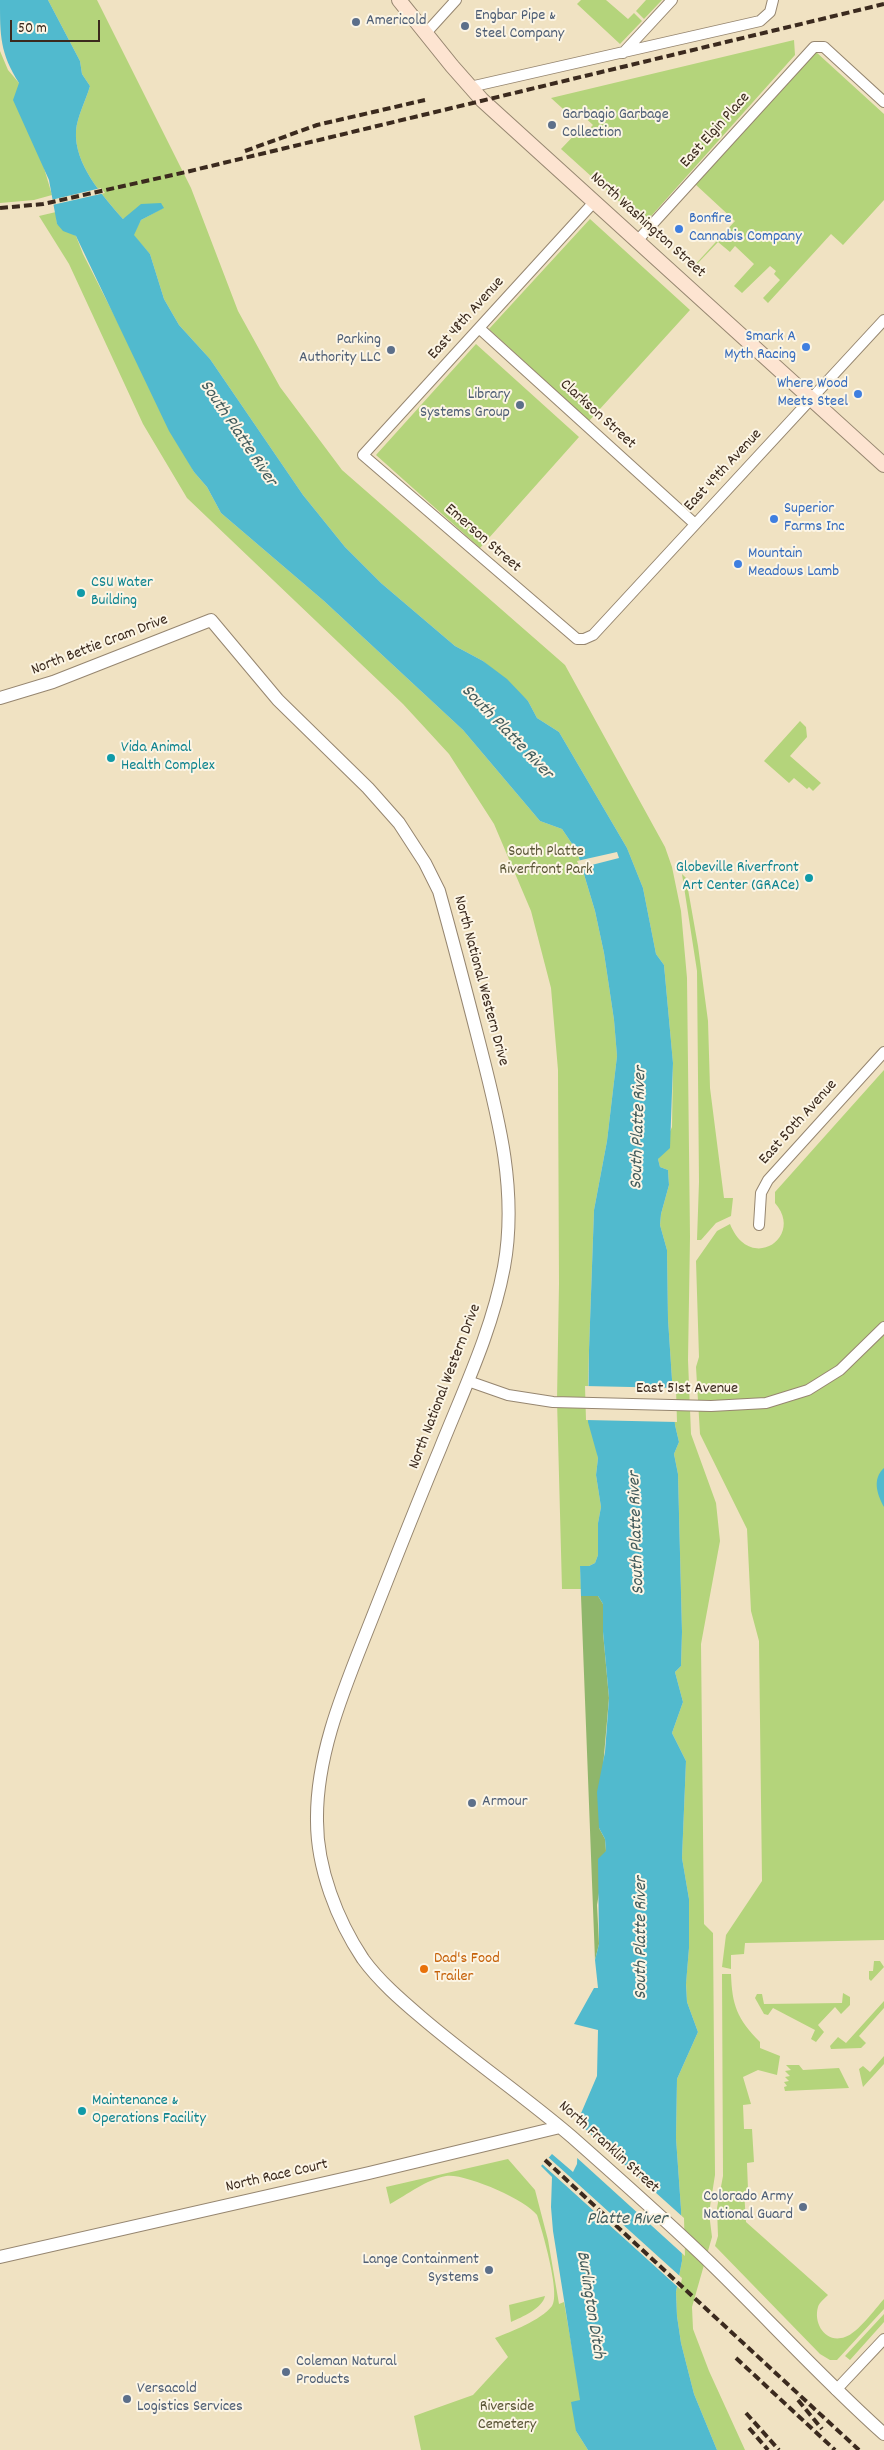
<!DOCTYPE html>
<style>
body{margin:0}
#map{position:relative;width:884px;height:2450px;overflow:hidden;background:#f0e2c2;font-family:Dekko,sans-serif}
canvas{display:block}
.scale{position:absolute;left:10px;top:20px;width:90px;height:22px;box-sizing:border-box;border:2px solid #3b2a1e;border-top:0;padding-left:6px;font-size:15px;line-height:18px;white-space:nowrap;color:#3b2a1e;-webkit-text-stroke:4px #fcf5e5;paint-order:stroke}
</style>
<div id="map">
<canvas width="884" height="2450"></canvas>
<div class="scale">50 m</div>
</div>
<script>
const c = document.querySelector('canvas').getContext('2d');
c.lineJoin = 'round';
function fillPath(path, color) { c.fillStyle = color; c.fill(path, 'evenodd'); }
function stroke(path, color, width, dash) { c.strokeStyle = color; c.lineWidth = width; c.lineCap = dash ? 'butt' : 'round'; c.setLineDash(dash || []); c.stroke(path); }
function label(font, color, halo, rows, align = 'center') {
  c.font = font + ' Dekko,sans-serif'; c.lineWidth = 4; c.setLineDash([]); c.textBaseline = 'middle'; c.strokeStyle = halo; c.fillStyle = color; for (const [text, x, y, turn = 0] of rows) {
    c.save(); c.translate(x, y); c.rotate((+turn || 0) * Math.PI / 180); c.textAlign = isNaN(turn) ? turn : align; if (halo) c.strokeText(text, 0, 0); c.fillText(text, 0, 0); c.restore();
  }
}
const green = new Path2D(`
 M 48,0 L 97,0 L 191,188 L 238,311 L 280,387 L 342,470 L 565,665 L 665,847 L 672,867 L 681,911 L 687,978 L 690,1237 L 688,1360 L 691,1434 L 716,1503 L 720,1541 L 701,1644 L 704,1924 L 713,1933 L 715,2175 L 709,2213 L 712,2237 L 692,2307 L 693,2329 L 709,2371 L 745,2450 L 717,2450 L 694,2394 L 681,2343 L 677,2316 L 676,2292 L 682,2261 L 681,2209 L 676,2138 L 677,2079 L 698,2032 L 687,2002 L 686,1983 L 689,1948 L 689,1899 L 682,1858 L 686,1761 L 672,1733 L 683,1702 L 675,1672 L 681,1666 L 682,1632 L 678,1474 L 674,1454 L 679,1442 L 675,1425 L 668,1319 L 667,1250 L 660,1225 L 661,1214 L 669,1185 L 668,1170 L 660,1167 L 658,1159 L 672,1127 L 673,1063 L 664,965 L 656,954 L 643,888 L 627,848 L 559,732 L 537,718 L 528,701 L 483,661 L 455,646 L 381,583 L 345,547 L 303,495 L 210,359 L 179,325 L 164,299 L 150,254 L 133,235 L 141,220 L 163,208 L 123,219 C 102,195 74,164 76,131 C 77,117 86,100 90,86 L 82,74 L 80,61 Z
 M 581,0 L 606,0 L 628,19 L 634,13 L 642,21 L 620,44 L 577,4 Z
 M 646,0 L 662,0 L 644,19 L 636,11 Z
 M 794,40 L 795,55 L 644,224 L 561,149 L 582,127 L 587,131 L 593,125 L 579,112 L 573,118 L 551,98 Z
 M 0,51 L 8,70 L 19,83 L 52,195 L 34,200 L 0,203 Z
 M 816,52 L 884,114 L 884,200 L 843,245 L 831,234 L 768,303 L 763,298 L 780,280 L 774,274 L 776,271 L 770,266 L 742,293 L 734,286 L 754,264 L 735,246 L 730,252 L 718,242 L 698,263 L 707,272 L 703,276 L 693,267 L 735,221 L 695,184 Z
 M 56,212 L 57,224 L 76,236 L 83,254 L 194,472 L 207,487 L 221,513 L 324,601 L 463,730 L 540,821 L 562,829 L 577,851 L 595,911 L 604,953 L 614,1020 L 617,1056 L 607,1141 L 594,1210 L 589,1350 L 588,1384 L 598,1458 L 596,1475 L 601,1507 L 598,1523 L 598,1555 L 595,1563 L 589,1566 L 580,1566 L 581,1589 L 562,1589 L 557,1400 L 559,1284 L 558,1070 L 551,988 L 531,911 L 494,824 L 449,754 L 403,704 L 187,498 L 143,424 L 69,264 L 39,216 Z
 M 590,219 L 690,310 L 589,421 L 489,329 Z
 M 476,344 L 579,437 L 480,548 L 376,455 Z
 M 800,721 L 806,727 L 807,737 L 790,756 L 821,783 L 813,791 L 809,787 L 807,789 L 794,778 L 789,783 L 764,761 Z
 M 682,874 L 686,878 L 698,946 L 708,1021 L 710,1088 L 724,1198 L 733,1198 L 731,1216 L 716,1223 L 701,1240 L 697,1240 L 699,1182 L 697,971 Z
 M 884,1070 L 884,1940 L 745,1943 L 744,1954 L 731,1955 L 731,1969 L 722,1967 L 726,1935 L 762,1881 L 759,1641 L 751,1611 L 747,1529 L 700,1434 L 696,1367 L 699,1357 L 696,1261 L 717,1231 L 730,1224 C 750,1274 805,1237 775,1203 L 775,1192 Z
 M 874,1961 L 880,1961 L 884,1967 L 871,1981 L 869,1979 L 869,1971 L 873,1971 Z
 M 722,1974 L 731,1974 C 732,2005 737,2019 760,2042 L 760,2048 L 780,2056 L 777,2075 L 758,2070 L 743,2077 L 751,2104 L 743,2105 L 744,2129 L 752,2129 L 754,2162 L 747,2163 L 748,2190 L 744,2191 L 746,2222 L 828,2295 C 824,2299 819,2303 818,2307 C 813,2324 826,2344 845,2337 C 858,2333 875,2309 884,2299 L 884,2309 L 837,2360 L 830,2360 L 820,2354 L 715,2246 L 718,2236 L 717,2208 L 723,2176 Z
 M 843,1993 L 850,1997 L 850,2005 L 841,2014 L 835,2007 L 818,2025 L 824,2032 L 816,2042 L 811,2039 L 815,2030 L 773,2008 L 768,2015 L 764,2014 L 755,1998 L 757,1994 L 762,1994 L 764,2004 L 842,2003 Z
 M 884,2001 L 884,2008 L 859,2036 L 866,2043 L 861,2048 L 831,2049 L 830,2046 L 838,2037 L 846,2043 Z
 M 884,2056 L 884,2064 L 863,2087 L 859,2069 L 863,2066 L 870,2072 Z
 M 786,2065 L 799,2065 L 803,2070 L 839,2068 L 849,2088 L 785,2091 L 784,2087 L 787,2086 L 784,2082 L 789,2081 L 785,2077 L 790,2076 L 785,2071 L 791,2070 Z
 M 508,2159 L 535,2190 L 548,2240 L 559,2304 L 564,2302 L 581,2400 L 576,2431 L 588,2450 L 421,2450 L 414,2416 L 473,2395 L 508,2357 L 495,2338 C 512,2331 540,2321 552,2306 C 561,2294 542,2230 537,2215 C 526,2200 465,2173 446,2176 C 427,2179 407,2195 390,2204 L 386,2187 Z
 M 545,2296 C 542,2309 522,2317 511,2322 L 509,2305 Z
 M 884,2314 L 884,2322 L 850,2360 L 845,2356 Z`);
const forest = new Path2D(`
 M 590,1595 L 598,1596 L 603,1604 L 603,1632 L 609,1698 L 599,1813 L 599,1828 L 605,1839 L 606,1851 L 597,1905 L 599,1944 L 595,1960 L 581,1596 Z`);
const water = new Path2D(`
 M 0,0 L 48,0 L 80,61 L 82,74 L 90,86 C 86,100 77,117 76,131 C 74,164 102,195 123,219 L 141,204 L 161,203 L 164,208 L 141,220 L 134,235 L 150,254 L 164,299 L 179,325 L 210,359 L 303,495 L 345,547 L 381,583 L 455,646 L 483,661 L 507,679 L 528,701 L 537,718 L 559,732 L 627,848 L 643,888 L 656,954 L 664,965 L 673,1063 L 670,1148 L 658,1159 L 660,1167 L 668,1170 L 669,1185 L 661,1214 L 660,1225 L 667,1250 L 668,1319 L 675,1425 L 679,1442 L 674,1454 L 678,1474 L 682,1632 L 681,1666 L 675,1672 L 683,1702 L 672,1733 L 686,1761 L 682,1858 L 689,1899 L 689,1948 L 686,1984 L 687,2002 L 698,2032 L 677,2079 L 676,2138 L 681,2209 L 682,2261 L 676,2292 L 677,2316 L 681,2343 L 694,2394 L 717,2450 L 588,2450 L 576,2431 L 571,2402 L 580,2400 L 553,2231 L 551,2207 L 552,2177 L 541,2166 L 552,2154 L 573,2172 L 577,2164 L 579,2118 L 597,2076 L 598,2030 L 574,2024 L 594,1988 L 598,1988 L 595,1960 L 599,1944 L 598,1859 L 606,1851 L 605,1839 L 599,1828 L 597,1792 L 605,1752 L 609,1698 L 603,1632 L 603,1604 L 598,1596 L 581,1596 L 580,1566 L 589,1566 L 595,1563 L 598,1555 L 598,1523 L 601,1507 L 596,1475 L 598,1458 L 588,1422 L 589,1350 L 594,1210 L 607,1141 L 617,1056 L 614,1020 L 604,953 L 595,911 L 577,851 L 562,829 L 540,821 L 463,730 L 324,601 L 221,513 L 207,487 L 194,472 L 169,431 L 76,236 L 63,231 L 57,224 L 49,180 L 13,100 L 19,83 C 0,53 0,36 0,0 Z
 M 884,1468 L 884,1507 C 877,1494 872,1479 884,1468 Z`);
const pier = new Path2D(`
 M 101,188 L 105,193 L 52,205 L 51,200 Z
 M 617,852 L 619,858 L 580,868 L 577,861 Z
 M 585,1386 L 676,1388 L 677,1422 L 586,1420 Z
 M 577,2122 L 684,2218 L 685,2256 L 575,2156 Z
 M 548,2157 L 682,2278 L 680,2289 L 542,2164 Z`);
const minor = new Path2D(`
 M 426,33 L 456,0
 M 623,53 L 672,0
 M 470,87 L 760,21 L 770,12 L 773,0
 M 594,202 L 363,455 L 577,639 L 584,639 L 593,635 L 884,320
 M 637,241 L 814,47 L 824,47 L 884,102
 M 479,328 L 695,524
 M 759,1225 L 761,1193 L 768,1180 L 884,1052
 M 468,1381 L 508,1395 L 553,1402 L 711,1406 L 766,1403 L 808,1390 L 840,1370 L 884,1327
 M 836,2390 L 884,2339`);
const tertiary = new Path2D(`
 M 0,698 L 53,682 L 211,620 L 278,700 L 368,788 L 399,823 L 425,863 L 439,891 C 453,941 466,991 479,1042 C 498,1116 518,1190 504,1267 C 492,1331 464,1389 440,1449 C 414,1511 390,1573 365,1636 C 342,1694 316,1757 317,1821 C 317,1868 337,1920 363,1959 C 379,1981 401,2000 421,2017 C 470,2059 523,2095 572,2137 C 615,2175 659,2214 701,2254 C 763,2313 820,2377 884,2434
 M 0,2257 L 369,2173 L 560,2127`);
const secondary = new Path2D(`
 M 399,0 L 452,66 L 482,100 L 884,465`);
const rail = new Path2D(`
 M 245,151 L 317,125 L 425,100
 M 0,208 L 43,204 L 186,172 L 884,4
 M 545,2160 L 859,2450
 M 736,2358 L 835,2450
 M 798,2400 L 822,2429
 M 746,2413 L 779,2450
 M 749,2428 L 768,2450`);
const markers = [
 [356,22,5,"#5c6f8a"],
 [465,26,5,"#5c6f8a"],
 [552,125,5,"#5c6f8a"],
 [679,229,5,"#3f7fe0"],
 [806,347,5,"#3f7fe0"],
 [391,350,5,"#5c6f8a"],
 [858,394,5,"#3f7fe0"],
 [520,405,5,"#5c6f8a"],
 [774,519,5,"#3f7fe0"],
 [738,564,5,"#3f7fe0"],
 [81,593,5,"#0f9aa8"],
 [111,758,5,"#0f9aa8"],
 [809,878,5,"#0f9aa8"],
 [472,1803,5,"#5c6f8a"],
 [424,1969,5,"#e8710a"],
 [82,2111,5,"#0f9aa8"],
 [803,2207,5,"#5c6f8a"],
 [489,2270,5,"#5c6f8a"],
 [286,2372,5,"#5c6f8a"],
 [127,2399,5,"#5c6f8a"]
];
const serviceNames = [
 ["Engbar Pipe &",475,17],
 ["Steel Company",475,35],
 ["Americold",366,22],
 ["Garbagio Garbage",562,116],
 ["Collection",562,134],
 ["Parking",381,341,"right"],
 ["Authority LLC",381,359,"right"],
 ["Library",510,396,"right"],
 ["Systems Group",510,414,"right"],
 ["Armour",482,1803],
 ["Colorado Army",793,2198,"right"],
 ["National Guard",793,2216,"right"],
 ["Lange Containment",479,2261,"right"],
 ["Systems",479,2279,"right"],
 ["Coleman Natural",296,2363],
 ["Products",296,2381],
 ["Versacold",137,2390],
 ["Logistics Services",137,2408]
];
const streetNames = [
 ["East Elgin Place",716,131,-48],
 ["North Washington Street",647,226,42],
 ["East 48th Avenue",467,319,-48],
 ["Clarkson Street",597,415,42],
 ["East 49th Avenue",724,471,-47],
 ["Emerson Street",482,539,41],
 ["North Bettie Cram Drive",100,646,-21],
 ["North National Western Drive",480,981,75],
 ["East 50th Avenue",799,1123,-48],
 ["North National Western Drive",446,1387,-69],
 ["East 51st Avenue",687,1390],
 ["North Franklin Street",608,2148,42],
 ["North Race Court",277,2177,-13]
];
const shopNames = [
 ["Bonfire",689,220],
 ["Cannabis Company",689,238],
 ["Smark A",796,338,"right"],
 ["Myth Racing",796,356,"right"],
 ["Where Wood",848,385,"right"],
 ["Meets Steel",848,403,"right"],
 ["Superior",784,510],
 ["Farms Inc",784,528],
 ["Mountain",748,555],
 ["Meadows Lamb",748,573]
];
const cultureNames = [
 ["CSU Water",91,584],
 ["Building",91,602],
 ["Vida Animal",121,749],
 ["Health Complex",121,767],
 ["Globeville Riverfront",799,869,"right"],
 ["Art Center (GRACe)",799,887,"right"],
 ["Maintenance &",92,2102],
 ["Operations Facility",92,2120]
];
const parkNames = [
 ["South Platte",546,853],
 ["Riverfront Park",546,871],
 ["Riverside",507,2408],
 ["Cemetery",507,2426]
];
const foodNames = [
 ["Dad's Food",434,1960],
 ["Trailer",434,1978]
];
const waterNames = [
 ["South Platte River",237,434,56],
 ["South Platte River",506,733,46],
 ["South Platte River",640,1128,-88],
 ["South Platte River",638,1533,-92],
 ["South Platte River",643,1938,-90],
 ["Platte River",627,2221],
 ["Burlington Ditch",589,2305,81]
];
fillPath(green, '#b4d47b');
fillPath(forest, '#8fb66b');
fillPath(water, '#51bace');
fillPath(pier, '#f0e2c2');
stroke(minor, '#968670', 12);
stroke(tertiary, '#968670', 14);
stroke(secondary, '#968670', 16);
stroke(minor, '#fff', 10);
stroke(tertiary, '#fff', 12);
stroke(secondary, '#fde4d1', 14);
stroke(rail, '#3b2a1e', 4, [8, 4]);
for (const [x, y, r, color] of markers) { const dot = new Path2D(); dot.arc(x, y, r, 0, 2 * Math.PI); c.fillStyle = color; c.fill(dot); stroke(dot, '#fcf5e5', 2); }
label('16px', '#4e5e75', '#fcf5e5', serviceNames, 'left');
label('16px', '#3b2a1e', '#fcf5e5', streetNames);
label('16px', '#366cbe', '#fcf5e5', shopNames, 'left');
label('16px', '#0d838f', '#fcf5e5', cultureNames, 'left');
label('16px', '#595435', '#fcf5e5', parkNames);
label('16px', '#c56008', '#fcf5e5', foodNames, 'left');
label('italic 18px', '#435c5c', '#fcf5e5', waterNames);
</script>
